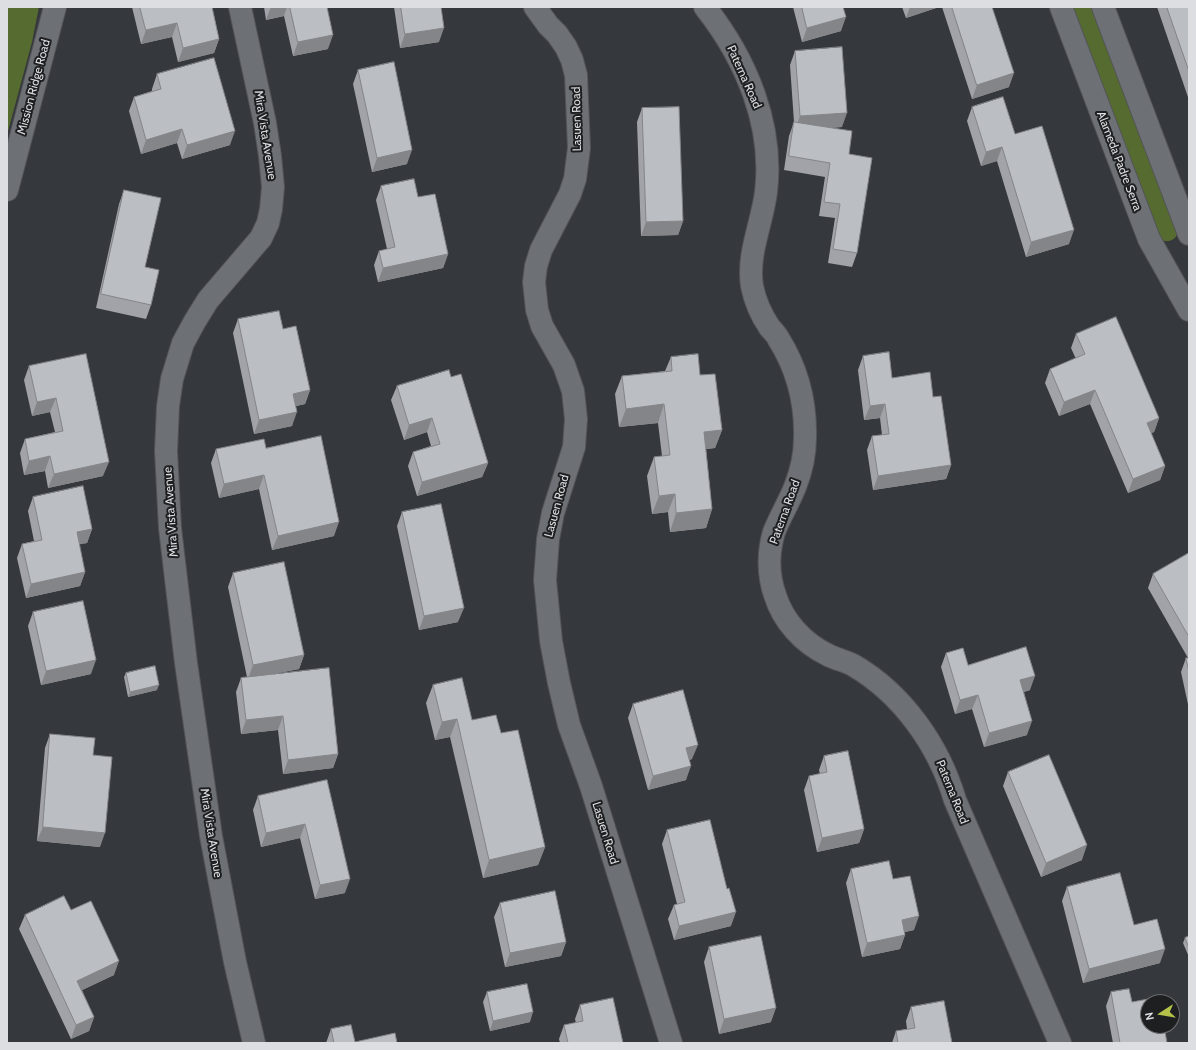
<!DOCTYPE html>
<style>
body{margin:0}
#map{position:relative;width:1196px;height:1050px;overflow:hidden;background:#35383c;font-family:Cabin,sans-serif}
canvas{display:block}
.frame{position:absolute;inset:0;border:8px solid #dddee1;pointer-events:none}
.north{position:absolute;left:1140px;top:994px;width:40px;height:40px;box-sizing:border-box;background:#1e1f21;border:1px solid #6a6b6e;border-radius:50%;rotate:258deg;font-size:11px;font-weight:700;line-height:16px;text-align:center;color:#dddee1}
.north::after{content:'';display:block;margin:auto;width:14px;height:18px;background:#b5c249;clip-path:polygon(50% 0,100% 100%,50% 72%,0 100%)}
</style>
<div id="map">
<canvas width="1196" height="1050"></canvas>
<div class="frame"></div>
<div class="north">N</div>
</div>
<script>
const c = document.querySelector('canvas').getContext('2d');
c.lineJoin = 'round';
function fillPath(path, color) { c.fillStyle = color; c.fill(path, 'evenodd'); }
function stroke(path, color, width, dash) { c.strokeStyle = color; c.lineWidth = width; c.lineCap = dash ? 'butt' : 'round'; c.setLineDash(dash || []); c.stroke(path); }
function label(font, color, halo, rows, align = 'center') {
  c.font = font + ' Cabin,sans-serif'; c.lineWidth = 4; c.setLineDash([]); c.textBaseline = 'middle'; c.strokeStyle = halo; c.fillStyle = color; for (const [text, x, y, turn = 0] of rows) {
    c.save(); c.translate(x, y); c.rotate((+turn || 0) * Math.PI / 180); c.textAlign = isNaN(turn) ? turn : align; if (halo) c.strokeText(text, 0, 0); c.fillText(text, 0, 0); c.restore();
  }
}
const green = new Path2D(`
 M 7,7 L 39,7 L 32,42 L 7,135 Z
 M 1068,7 L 1096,7 L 1178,232 C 1176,240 1169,243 1161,240 Z`);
const minor = new Path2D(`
 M 240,7 L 265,123 L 270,156 L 273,187 L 271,209 L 268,223 L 261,238 L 208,300 L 195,321 L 183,343 L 172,379 L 168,406 L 166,451 L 170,528 L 186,663 L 211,836 L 235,962 L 254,1043
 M 535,7 L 548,25 L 557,34 L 566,47 L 572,60 L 576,75 L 579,148 L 575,179 L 570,194 L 541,250 L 536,266 L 534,282 L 537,310 L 542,326 L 564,365 L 573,391 L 576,419 L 574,447 L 553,513 L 548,539 L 545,580 L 551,641 L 559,683 L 569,725 L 591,786 L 671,1043
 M 705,7 C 746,59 774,125 766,192 C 762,224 747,254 752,286 C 755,301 761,315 770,328 C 773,331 776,334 778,338 C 797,368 806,403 805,438 C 805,454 801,472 795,487 C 789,502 780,517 774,532 C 768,552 768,575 775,595 C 783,621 803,643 828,655 C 836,659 845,661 853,665 C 903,694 939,746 955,800 L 1060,1043
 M 7,190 L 55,7`);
const tertiary = new Path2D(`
 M 1061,7 L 1149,239 L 1189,310
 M 1103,7 L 1189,234`);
const wall = new Path2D(`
 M 132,7 L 212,7 L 219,39 L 214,53 L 178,62 L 172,37 L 141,44 Z
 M 264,7 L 327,7 L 328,49 L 293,56 L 284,16 L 266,20 Z
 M 394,7 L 441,7 L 439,42 L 400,48 Z
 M 793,7 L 843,7 L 841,31 L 802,42 Z
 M 902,7 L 939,7 L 906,18 Z
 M 942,7 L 992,7 L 1009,87 L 972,99 Z
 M 1157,7 L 1189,7 L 1189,100 Z
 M 795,51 L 842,127 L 829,128 L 849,154 L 857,253 L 852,267 L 828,263 L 835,218 L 819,216 L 825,177 L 784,170 L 789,136 L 794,122 L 790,65 Z
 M 358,70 L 407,164 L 372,172 L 353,84 Z
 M 157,74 L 230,145 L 182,159 L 177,143 L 141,154 L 129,111 L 134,97 L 152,91 L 152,89 Z
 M 972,107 L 1015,134 L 1069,244 L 1026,257 L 997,161 L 981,166 L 967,121 Z
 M 642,108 L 683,221 L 678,235 L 641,236 L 637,122 Z
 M 381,186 L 418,197 L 448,254 L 443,268 L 378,282 L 374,265 L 379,251 L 387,249 L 376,200 Z
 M 124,190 L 151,305 L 146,319 L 96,308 L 119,204 Z
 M 238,319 L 283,329 L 310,390 L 305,404 L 296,406 L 292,426 L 254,434 L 233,333 Z
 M 1076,334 L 1159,418 L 1154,432 L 1151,433 L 1165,466 L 1160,480 L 1128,493 L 1090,404 L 1059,416 L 1045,383 L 1050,369 L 1076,359 L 1071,348 Z
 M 86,354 L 103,476 L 48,488 L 45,471 L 24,475 L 20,453 L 25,439 L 55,432 L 50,412 L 32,416 L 24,380 L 29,366 Z
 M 863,356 L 892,378 L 933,397 L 951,465 L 946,479 L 873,490 L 867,450 L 872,436 L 882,435 L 880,418 L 864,420 L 858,370 Z
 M 671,357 L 700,375 L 722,430 L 715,448 L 706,449 L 712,509 L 706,528 L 670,532 L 668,512 L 652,514 L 647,476 L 654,457 L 662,456 L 658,423 L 619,427 L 615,394 L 622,376 L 665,371 Z
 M 397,386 L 488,463 L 482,477 L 417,496 L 408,466 L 413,452 L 431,446 L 427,432 L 404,440 L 391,400 Z
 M 266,448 L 334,536 L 272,550 L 259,489 L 219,498 L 211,463 L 216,449 Z
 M 33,497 L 92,529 L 87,543 L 79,544 L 85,572 L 80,586 L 26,598 L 17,558 L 22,544 L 34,541 L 28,511 Z
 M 402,512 L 458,622 L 419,630 L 397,526 Z
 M 1189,553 L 1189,709 L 1181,672 L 1186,658 L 1188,658 L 1148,588 L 1153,574 Z
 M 233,573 L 304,655 L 299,669 L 273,674 L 338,754 L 333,768 L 283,774 L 278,730 L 241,734 L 236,692 L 241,678 L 247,677 L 228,587 Z
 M 33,612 L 91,674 L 41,685 L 28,626 Z
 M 946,653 L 968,665 L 1030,690 L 1024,692 L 1027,735 L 984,747 L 972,709 L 955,714 L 941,667 Z
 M 126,673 L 157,690 L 128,697 L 124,677 Z
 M 433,685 L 472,720 L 501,733 L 545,847 L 538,865 L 483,878 L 450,737 L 435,740 L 426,703 Z
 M 633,704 L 692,759 L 689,760 L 686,780 L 648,790 L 628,718 Z
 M 50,734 L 93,755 L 100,847 L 37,841 L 45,748 Z
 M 824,756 L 864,829 L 859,843 L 817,852 L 804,790 L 809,776 L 820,774 L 819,770 Z
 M 1008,772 L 1082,860 L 1041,877 L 1003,786 Z
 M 327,780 L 345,893 L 315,899 L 300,838 L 261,847 L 253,810 L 258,796 Z
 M 667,830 L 727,889 L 731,926 L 674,940 L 668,919 L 674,905 L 677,904 L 662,844 Z
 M 851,869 L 893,879 L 914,930 L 905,932 L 905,935 L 900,949 L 862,957 L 846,883 Z
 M 1067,887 L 1160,963 L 1083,983 L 1062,901 Z
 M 500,903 L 566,942 L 561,956 L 505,967 L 494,917 Z
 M 71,910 L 114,975 L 82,990 L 94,1017 L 89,1031 L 71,1039 L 19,929 L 25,915 Z
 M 1189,936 L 1189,957 L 1183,943 L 1185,938 Z
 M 709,947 L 771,1022 L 719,1034 L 704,962 Z
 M 487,992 L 530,1022 L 490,1031 L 483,1002 Z
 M 1111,992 L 1132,1002 L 1167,1043 L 1113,1043 L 1106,1006 Z
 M 580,1005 L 623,1043 L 560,1043 L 559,1039 L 564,1025 L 576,1023 L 575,1019 Z
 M 911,1007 L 952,1043 L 892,1043 L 896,1031 L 907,1029 L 906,1021 Z
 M 331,1029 L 355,1042 L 397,1043 L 326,1043 Z`);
const shadedWall = new Path2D(`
 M 271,7 L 287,7 L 284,16 L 266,20 Z
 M 910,7 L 939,7 L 906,18 Z
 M 846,17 L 841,31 L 802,42 L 807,28 Z
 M 177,23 L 172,37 L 141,44 L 146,30 Z
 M 444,28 L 439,42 L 400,48 L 405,34 Z
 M 333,35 L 328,49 L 293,56 L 298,42 Z
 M 219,39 L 214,53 L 178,62 L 183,48 Z
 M 1014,73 L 1009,87 L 972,99 L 977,85 Z
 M 847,113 L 842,127 L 795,130 L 800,116 Z
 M 182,129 L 177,143 L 141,154 L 146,140 Z
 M 235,131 L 230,145 L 182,159 L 187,145 Z
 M 1002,147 L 997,161 L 981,166 L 986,152 Z
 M 412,150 L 407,164 L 372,172 L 377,158 Z
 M 683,221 L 678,235 L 641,236 L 646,222 Z
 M 1074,230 L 1069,244 L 1026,257 L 1031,242 Z
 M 448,254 L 443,268 L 378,282 L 383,268 Z
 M 310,390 L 305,404 L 288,408 L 293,394 Z
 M 1095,390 L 1090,404 L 1059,416 L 1064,402 Z
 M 56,398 L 50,412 L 32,416 L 37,402 Z
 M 664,404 L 658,423 L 619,427 L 626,409 Z
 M 885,404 L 880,418 L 864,420 L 870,406 Z
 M 297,412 L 292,426 L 254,434 L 259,420 Z
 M 432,418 L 427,432 L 404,440 L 409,425 Z
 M 1159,418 L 1154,432 L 1142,437 L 1147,423 Z
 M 722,430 L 715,448 L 697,450 L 704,432 Z
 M 50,456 L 45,471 L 24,475 L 29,461 Z
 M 109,462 L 103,476 L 48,488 L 54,474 Z
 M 488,463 L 482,477 L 417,496 L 422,482 Z
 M 951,465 L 946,479 L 873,490 L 878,476 Z
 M 1165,466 L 1160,480 L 1128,493 L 1133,479 Z
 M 264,475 L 259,489 L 219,498 L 224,484 Z
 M 675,494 L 668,512 L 652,514 L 659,496 Z
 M 712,509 L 706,528 L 670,532 L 676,513 Z
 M 339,522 L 334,536 L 272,550 L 278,536 Z
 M 92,529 L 87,543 L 71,546 L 77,532 Z
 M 85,572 L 80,586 L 26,598 L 31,584 Z
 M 464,608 L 458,622 L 419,630 L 424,616 Z
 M 304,655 L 299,669 L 248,679 L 253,665 Z
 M 96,660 L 91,674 L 41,685 L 46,671 Z
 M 1035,676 L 1030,690 L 1015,694 L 1020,680 Z
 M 159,685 L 157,690 L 128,697 L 130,692 Z
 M 978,695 L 972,709 L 955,714 L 960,700 Z
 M 283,716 L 278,730 L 241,734 L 246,720 Z
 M 457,719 L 450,737 L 435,740 L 442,722 Z
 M 1032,721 L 1027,735 L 984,747 L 989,733 Z
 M 698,745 L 692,759 L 681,762 L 686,748 Z
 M 338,754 L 333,768 L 283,774 L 288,760 Z
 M 691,766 L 686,780 L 648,790 L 653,776 Z
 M 305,824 L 300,838 L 261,847 L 266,833 Z
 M 43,827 L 105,833 L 100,847 L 37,841 Z
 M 864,829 L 859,843 L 817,852 L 822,838 Z
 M 1087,845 L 1082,860 L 1041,877 L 1046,863 Z
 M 545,847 L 538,865 L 483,878 L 489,860 Z
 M 350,879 L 345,893 L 315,899 L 320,885 Z
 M 736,912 L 731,926 L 674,940 L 679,926 Z
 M 919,916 L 914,930 L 897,934 L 902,920 Z
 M 905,935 L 900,949 L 862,957 L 867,943 Z
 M 566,942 L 561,956 L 505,967 L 510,953 Z
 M 1165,949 L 1160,963 L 1083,983 L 1089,969 Z
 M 119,961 L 114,975 L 72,995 L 77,981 Z
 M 776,1008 L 771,1022 L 719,1034 L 724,1019 Z
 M 533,1012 L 530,1022 L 490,1031 L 493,1021 Z
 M 94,1017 L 89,1031 L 71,1039 L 76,1025 Z`);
const building = new Path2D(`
 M 140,7 L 212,7 L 219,39 L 183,48 L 177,23 L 146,30 Z
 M 290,7 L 327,7 L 333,35 L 298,42 Z
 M 401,7 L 441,7 L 444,28 L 405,34 Z
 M 802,7 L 843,7 L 846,17 L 807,28 Z
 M 952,7 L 992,7 L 1014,73 L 977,85 Z
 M 1167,7 L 1189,7 L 1189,71 Z
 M 842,47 L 847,113 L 800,116 L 795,51 Z
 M 214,58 L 235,131 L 187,145 L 182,129 L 146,140 L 134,97 L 161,89 L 157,74 Z
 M 394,62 L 412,150 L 377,158 L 358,70 Z
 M 1003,97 L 1015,134 L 1042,126 L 1074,230 L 1031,242 L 1002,147 L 986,152 L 972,107 Z
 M 679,107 L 683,221 L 646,222 L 642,108 Z
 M 794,122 L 852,131 L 849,154 L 872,158 L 857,253 L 833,249 L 840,204 L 824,202 L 830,163 L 789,156 Z
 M 414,179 L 418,197 L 435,194 L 448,254 L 383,268 L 379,251 L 395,247 L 381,186 Z
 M 124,190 L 161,198 L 145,267 L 159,270 L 151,305 L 101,294 Z
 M 279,311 L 283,329 L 296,326 L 310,390 L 293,394 L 297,412 L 259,420 L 238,319 Z
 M 1116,317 L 1159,418 L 1147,423 L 1165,466 L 1133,479 L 1095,390 L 1064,402 L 1050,369 L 1085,354 L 1076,334 Z
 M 889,352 L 892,378 L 930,372 L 933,397 L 941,396 L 951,465 L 878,476 L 872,436 L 889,434 L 885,404 L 870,406 L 863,356 Z
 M 86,354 L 109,462 L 54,474 L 50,456 L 29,461 L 25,439 L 63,431 L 56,398 L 37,402 L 29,366 Z
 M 698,354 L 700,375 L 715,374 L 722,430 L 704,432 L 712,509 L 676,513 L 675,494 L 659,496 L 654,457 L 670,455 L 664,404 L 626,409 L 622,376 L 672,371 L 671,357 Z
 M 449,370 L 451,377 L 461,374 L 488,463 L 422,482 L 413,452 L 440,444 L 432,418 L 409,425 L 397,386 Z
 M 321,436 L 339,522 L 278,536 L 264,475 L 224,484 L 216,449 L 264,439 L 266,448 Z
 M 83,486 L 92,529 L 77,532 L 85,572 L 31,584 L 22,544 L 42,540 L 33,497 Z
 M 441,504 L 464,608 L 424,616 L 402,512 Z
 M 1189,553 L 1189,637 L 1153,574 Z
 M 284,562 L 304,655 L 253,665 L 233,573 Z
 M 83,601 L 96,660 L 46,671 L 33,612 Z
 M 1026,647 L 1035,676 L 1020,680 L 1032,721 L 989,733 L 978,695 L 960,700 L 946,653 L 963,648 L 968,665 Z
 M 1186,658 L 1189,658 L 1189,671 Z
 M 155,666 L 159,685 L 130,692 L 126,673 Z
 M 329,668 L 338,754 L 288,760 L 283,716 L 246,720 L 241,678 Z
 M 462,678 L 472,720 L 496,715 L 501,733 L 518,730 L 545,847 L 489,860 L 457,719 L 442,722 L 433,685 Z
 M 683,690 L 698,745 L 686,748 L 691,766 L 653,776 L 633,704 Z
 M 50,734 L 95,738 L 93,755 L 112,757 L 105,833 L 43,827 Z
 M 848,751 L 864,829 L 822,838 L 809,776 L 827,772 L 824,756 Z
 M 1049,755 L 1087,845 L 1046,863 L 1008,772 Z
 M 327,780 L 350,879 L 320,885 L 305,824 L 266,833 L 258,796 Z
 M 710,820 L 727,889 L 729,888 L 736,912 L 679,926 L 674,905 L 685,902 L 667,830 Z
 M 889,861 L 893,879 L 910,876 L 919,916 L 902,920 L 905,935 L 867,943 L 851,869 Z
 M 1120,873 L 1134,925 L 1157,919 L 1165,949 L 1089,969 L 1067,887 Z
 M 555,891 L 566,942 L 510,953 L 500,903 Z
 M 64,896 L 71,910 L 91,901 L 119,961 L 77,981 L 94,1017 L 76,1025 L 25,915 Z
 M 761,936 L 776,1008 L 724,1019 L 709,947 Z
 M 1189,936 L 1189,948 L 1185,938 Z
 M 527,984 L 533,1012 L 493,1021 L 487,992 Z
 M 1129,989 L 1132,1002 L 1159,997 L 1160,1002 L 1148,1002 L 1148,1026 L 1164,1026 L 1167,1043 L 1120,1043 L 1111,992 Z
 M 613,998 L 623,1043 L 568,1043 L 564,1025 L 583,1021 L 580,1005 Z
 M 944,1001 L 952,1043 L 898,1043 L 896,1031 L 915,1028 L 911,1007 Z
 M 351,1025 L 355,1042 L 395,1033 L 397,1043 L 332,1043 L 334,1043 L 331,1029 Z`);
const streetNames = [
 ["Paterna Road",744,77,66],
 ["Mission Ridge Road",34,87,-75],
 ["Lasuen Road",577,119,-91],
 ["Mira Vista Avenue",265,135,81],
 ["Alameda Padre Serra",1119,161,69],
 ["Lasuen Road",557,506,-75],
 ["Mira Vista Avenue",171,512,-94],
 ["Paterna Road",785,512,-70],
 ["Paterna Road",952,792,68],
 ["Mira Vista Avenue",211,833,81],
 ["Lasuen Road",605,833,73]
];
fillPath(green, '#566b30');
stroke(minor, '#535458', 24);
stroke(tertiary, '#535458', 24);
stroke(minor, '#6d7074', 22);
stroke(tertiary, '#6d7074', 22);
fillPath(wall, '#a1a3a8');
fillPath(shadedWall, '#838588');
fillPath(building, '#bbbec3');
stroke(building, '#838588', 1);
label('12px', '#dddee1', '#1e1f21', streetNames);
</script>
